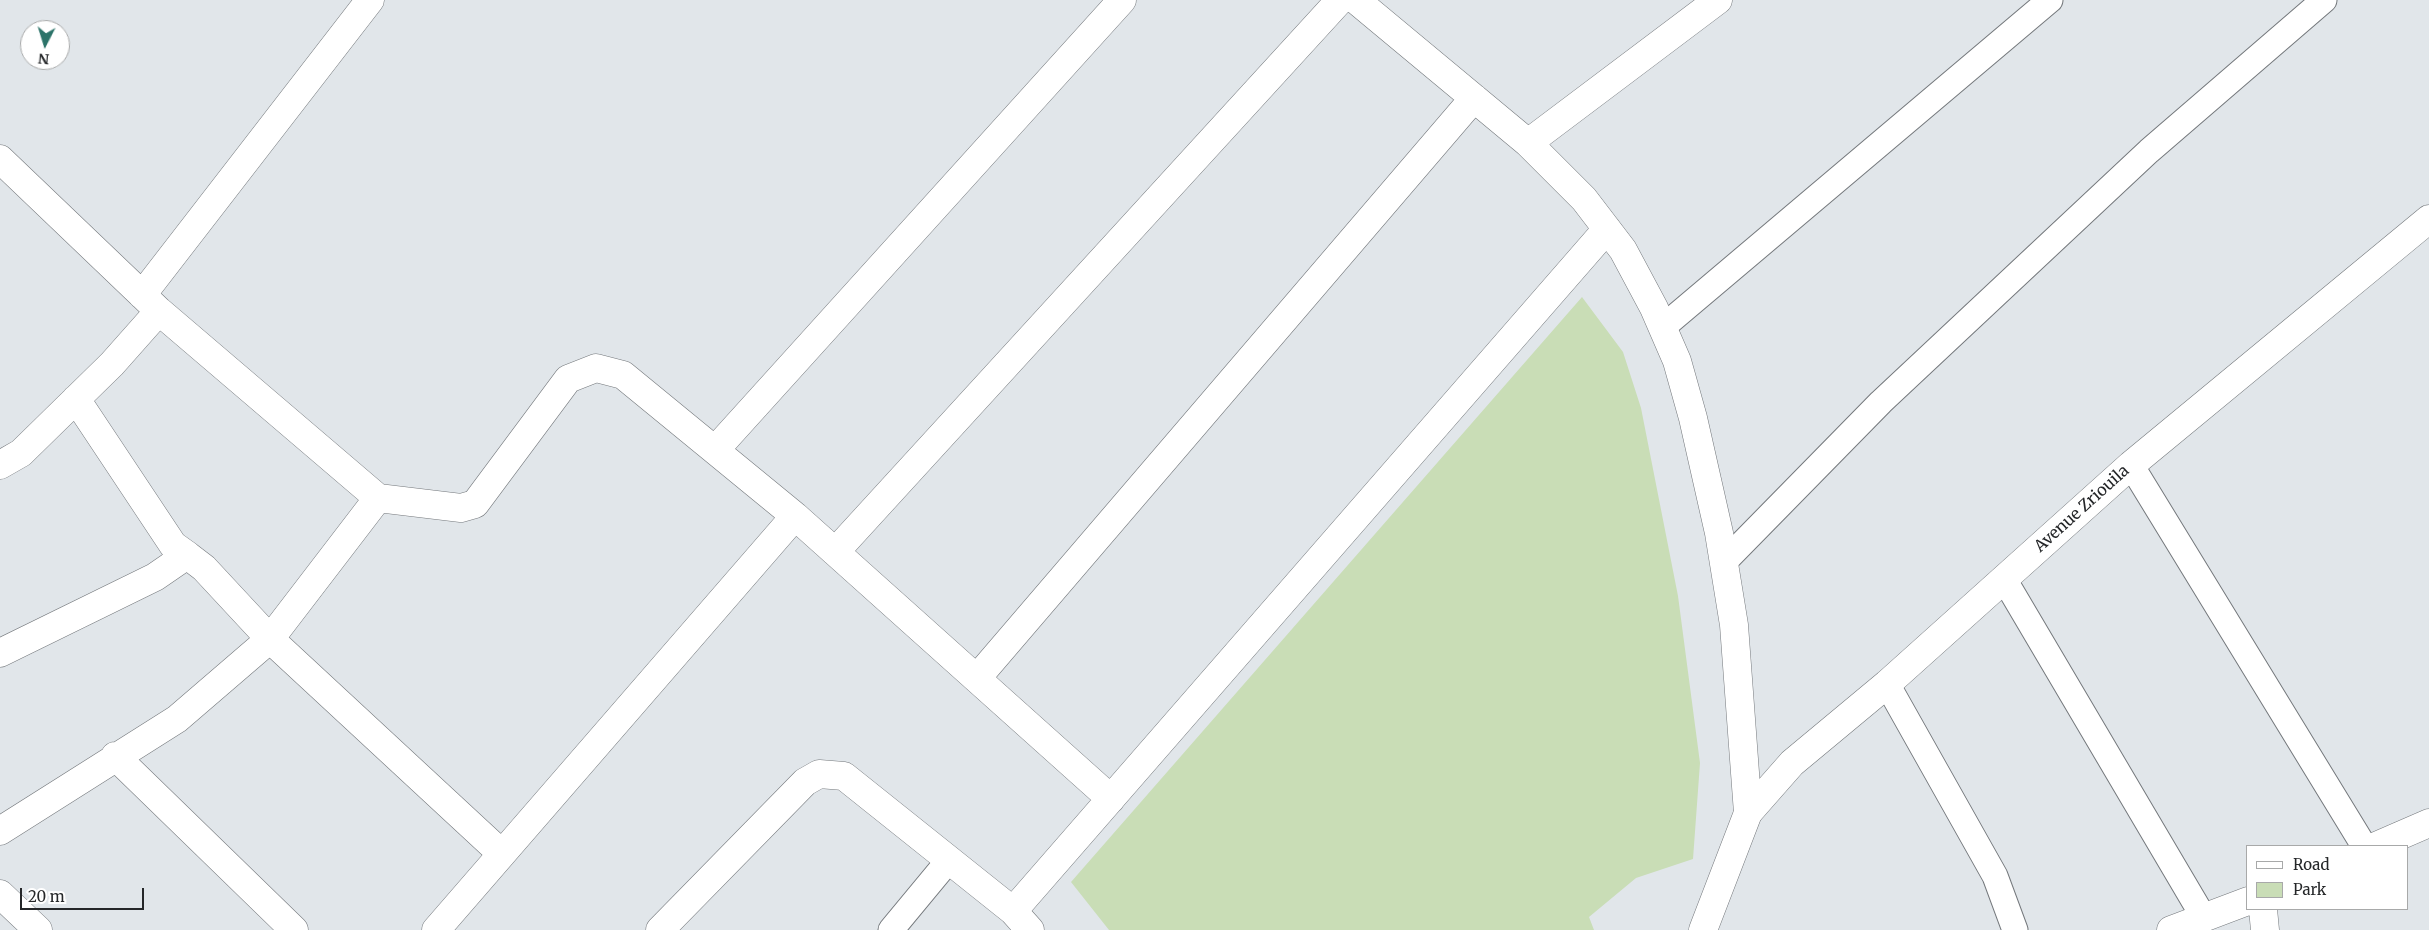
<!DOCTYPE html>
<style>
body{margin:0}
#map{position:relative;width:2429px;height:930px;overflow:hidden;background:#e1e6ea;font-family:Merriweather,serif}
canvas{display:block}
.legend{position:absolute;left:2246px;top:845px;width:162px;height:65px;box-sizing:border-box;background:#fff;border:1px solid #a8a9a9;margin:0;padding:6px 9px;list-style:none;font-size:15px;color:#252729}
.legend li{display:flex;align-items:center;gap:10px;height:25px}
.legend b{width:25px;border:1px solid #a8a9a9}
.north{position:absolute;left:20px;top:20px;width:50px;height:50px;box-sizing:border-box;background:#fff;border:1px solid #a8a9a9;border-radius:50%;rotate:185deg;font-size:14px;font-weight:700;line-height:20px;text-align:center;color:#252729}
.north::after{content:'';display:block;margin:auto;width:18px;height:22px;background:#2c7369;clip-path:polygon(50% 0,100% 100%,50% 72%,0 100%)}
.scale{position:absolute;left:20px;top:888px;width:124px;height:22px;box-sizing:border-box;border:2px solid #252729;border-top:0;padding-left:6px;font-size:15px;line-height:18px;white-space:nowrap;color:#252729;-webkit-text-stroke:4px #fff;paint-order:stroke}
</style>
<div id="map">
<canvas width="2429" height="930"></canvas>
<ul class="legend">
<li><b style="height:6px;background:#fff"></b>Road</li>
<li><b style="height:14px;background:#c9ddb6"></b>Park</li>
</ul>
<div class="north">N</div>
<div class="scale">20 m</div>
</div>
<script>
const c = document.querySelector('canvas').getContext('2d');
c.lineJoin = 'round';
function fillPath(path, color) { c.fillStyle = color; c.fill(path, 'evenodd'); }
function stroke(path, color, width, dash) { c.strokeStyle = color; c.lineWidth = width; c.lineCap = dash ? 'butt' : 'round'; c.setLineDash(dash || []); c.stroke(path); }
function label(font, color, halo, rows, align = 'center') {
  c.font = font + ' Merriweather,serif'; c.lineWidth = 4; c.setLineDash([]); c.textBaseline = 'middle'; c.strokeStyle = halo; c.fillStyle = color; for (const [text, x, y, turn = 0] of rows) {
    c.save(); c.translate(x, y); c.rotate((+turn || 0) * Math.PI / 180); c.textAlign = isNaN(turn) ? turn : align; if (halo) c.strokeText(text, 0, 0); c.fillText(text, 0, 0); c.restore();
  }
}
const green = new Path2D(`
 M 1582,297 L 1623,352 L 1641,408 L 1678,596 L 1700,763 L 1693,859 L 1636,878 L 1589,917 L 1594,930 L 1109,930 L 1071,882 Z`);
const lane = new Path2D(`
 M 1663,327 L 2050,0
 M 2131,465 L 2364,846
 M 1724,562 L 1881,402 L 2149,151 L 2324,0
 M 2004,579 L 2204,918
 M 1887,684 L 1995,876 L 2015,930
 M 891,930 L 949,860`);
const street = new Path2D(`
 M 1356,0 L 1528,143 L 1584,199 L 1623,250 L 1654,308 L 1677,361 L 1693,418 L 1719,533 L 1734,625 L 1748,813
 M 1528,143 L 1718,0
 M 0,159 L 159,311 L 378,498 L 270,639 L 177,719 L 0,831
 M 142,295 L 370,0
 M 76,399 L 173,545 L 187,555
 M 716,449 L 1122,0
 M 0,465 L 21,453 L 112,364 L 159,311
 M 378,498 L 461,508 L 475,504 L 568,379 L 596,368 L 623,375 L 795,516 L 1111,799
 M 836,551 L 1340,0
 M 0,653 L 155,577 L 187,555 L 204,568 L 270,639 L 502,854
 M 977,678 L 1474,98
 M 115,756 L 294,930
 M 2376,846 L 2429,823
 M 0,894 L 38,930
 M 2263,909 L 2265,930
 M 436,930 L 795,516
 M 660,930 L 805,782 L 819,774 L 844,776 L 1013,911
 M 1030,930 L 1013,911 L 1607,229
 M 2171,930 L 2248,901`);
const secondary = new Path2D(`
 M 1703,930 L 1748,813 L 1792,763 L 1887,684 L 2131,465 L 2429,219`);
const streetNames = [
 ["Avenue Zriouila",2082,509,-42]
];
fillPath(green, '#c9ddb6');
stroke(lane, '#74787c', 27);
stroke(street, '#74787c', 29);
stroke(secondary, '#74787c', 29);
stroke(lane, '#fff', 25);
stroke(street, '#fff', 28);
stroke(secondary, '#fff', 28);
label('16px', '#252729', '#fff', streetNames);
</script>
